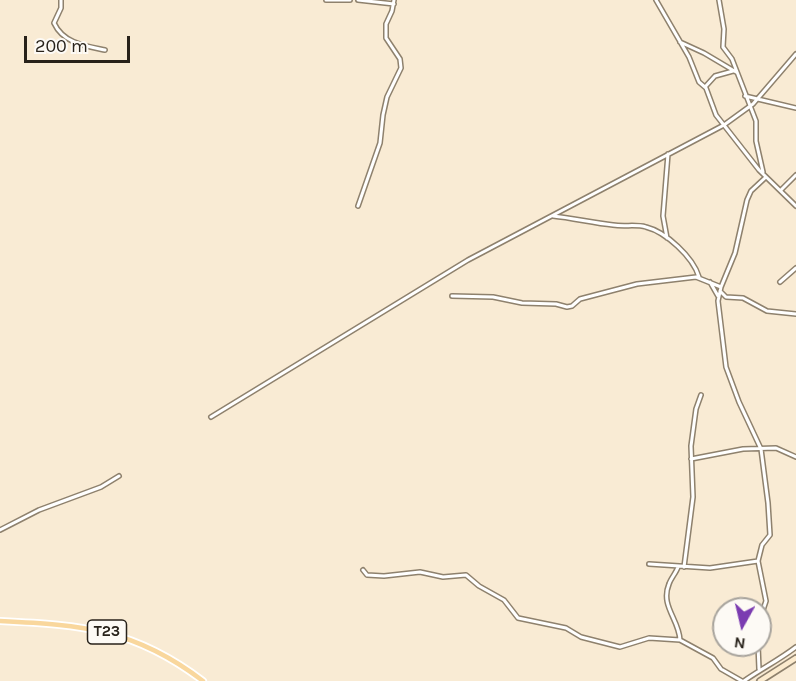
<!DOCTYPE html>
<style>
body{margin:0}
#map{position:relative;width:796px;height:681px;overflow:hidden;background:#f9ebd4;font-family:Karla,sans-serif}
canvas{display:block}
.north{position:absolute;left:712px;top:597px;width:60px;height:60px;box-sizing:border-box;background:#fdfaf5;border:2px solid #a8a49d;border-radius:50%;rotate:188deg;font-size:16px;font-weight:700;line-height:24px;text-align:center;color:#28221a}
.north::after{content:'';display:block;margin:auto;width:21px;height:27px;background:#7b3cb1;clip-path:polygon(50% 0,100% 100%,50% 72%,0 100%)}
.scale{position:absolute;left:24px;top:36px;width:106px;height:27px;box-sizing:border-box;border:3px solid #28221a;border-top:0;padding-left:8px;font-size:18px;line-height:21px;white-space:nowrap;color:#28221a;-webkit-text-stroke:4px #fdfaf5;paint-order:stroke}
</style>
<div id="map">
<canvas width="796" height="681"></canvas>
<div class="north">N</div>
<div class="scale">200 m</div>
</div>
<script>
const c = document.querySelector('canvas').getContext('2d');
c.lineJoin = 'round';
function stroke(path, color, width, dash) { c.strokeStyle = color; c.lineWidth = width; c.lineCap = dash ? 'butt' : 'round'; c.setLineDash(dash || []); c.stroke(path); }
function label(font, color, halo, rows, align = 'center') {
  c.font = font + ' Karla,sans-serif'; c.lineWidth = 6; c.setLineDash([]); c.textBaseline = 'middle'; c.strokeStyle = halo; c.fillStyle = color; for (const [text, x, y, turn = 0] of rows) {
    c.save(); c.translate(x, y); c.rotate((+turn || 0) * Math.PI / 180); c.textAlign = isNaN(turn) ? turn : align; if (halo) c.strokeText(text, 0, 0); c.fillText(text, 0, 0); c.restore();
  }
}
const minor = new Path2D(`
 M 61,0 L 61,8 L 54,23 C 63,43 85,46 105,50
 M 326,0 L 350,0
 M 358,0 L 394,4
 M 656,0 L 689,57 L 699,82 L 706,88 L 716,115 L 759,170 L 796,206
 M 719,0 L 724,29 L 723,47 L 732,59 L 756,121 L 756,141 L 763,172
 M 680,42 L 704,53 L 736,72
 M 705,87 L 715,76 L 733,71
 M 745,96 L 796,108
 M 781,190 L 796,175
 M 358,206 L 380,143 L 383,115 L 387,97 L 401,68 L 400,59 L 386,38 L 386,24 L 392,11 L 394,0
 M 553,216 C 573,218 593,223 613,225 C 624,227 636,224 646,227 C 666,232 693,257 699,277
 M 667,238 L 663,216 L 668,154
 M 710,282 L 718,296
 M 780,282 L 796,268
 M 720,291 L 726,297 L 743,298 L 767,311 L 796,314
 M 452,296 L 493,297 L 522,303 L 556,304 L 567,307 L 572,306 L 580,299 L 637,284 L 696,277 L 721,287
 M 211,417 L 468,260 L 724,125 L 753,104 L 796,54
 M 691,459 L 743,449 L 776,448 L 796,457
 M 0,530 L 39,510 L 101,487 L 119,476
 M 649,564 L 710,568 L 758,561
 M 678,567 C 676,573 671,578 669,584 C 660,606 679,619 680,640
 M 684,567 L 693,497 L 691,446 L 696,409 L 701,395
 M 363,570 L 367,575 L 384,576 L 420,572 L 443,577 L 466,575 L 479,586 L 504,600 L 518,618 L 566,628 L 581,637 L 620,647 L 649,638 L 680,640 L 713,658 L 721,669 L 742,681
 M 760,619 L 766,601 L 758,561 L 762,545 L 770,535 L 768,503 L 761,449 L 739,402 L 726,367 L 718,301 L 721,287 L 735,253 L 747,200 L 751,191 L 766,177
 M 758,645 L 759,669
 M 744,681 C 761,669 779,660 796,647`);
const secondary = new Path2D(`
 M 760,681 L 796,658`);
const primary = new Path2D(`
 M 0,621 C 83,625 135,629 203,681`);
const shields = [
 [107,632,39]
];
const shieldNames = [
 ["T23",107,632]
];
stroke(minor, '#8e816d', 6);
stroke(secondary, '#8e816d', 8);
stroke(primary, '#fff', 8);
stroke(minor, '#fff', 3);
stroke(secondary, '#fcebce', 4.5);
stroke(primary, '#f9d79d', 4.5);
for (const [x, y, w] of shields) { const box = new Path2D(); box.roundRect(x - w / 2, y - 12, w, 24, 4.5); c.fillStyle = '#fdfaf5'; c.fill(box); stroke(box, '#28221a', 1.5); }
label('bold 15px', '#28221a', null, shieldNames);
</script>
